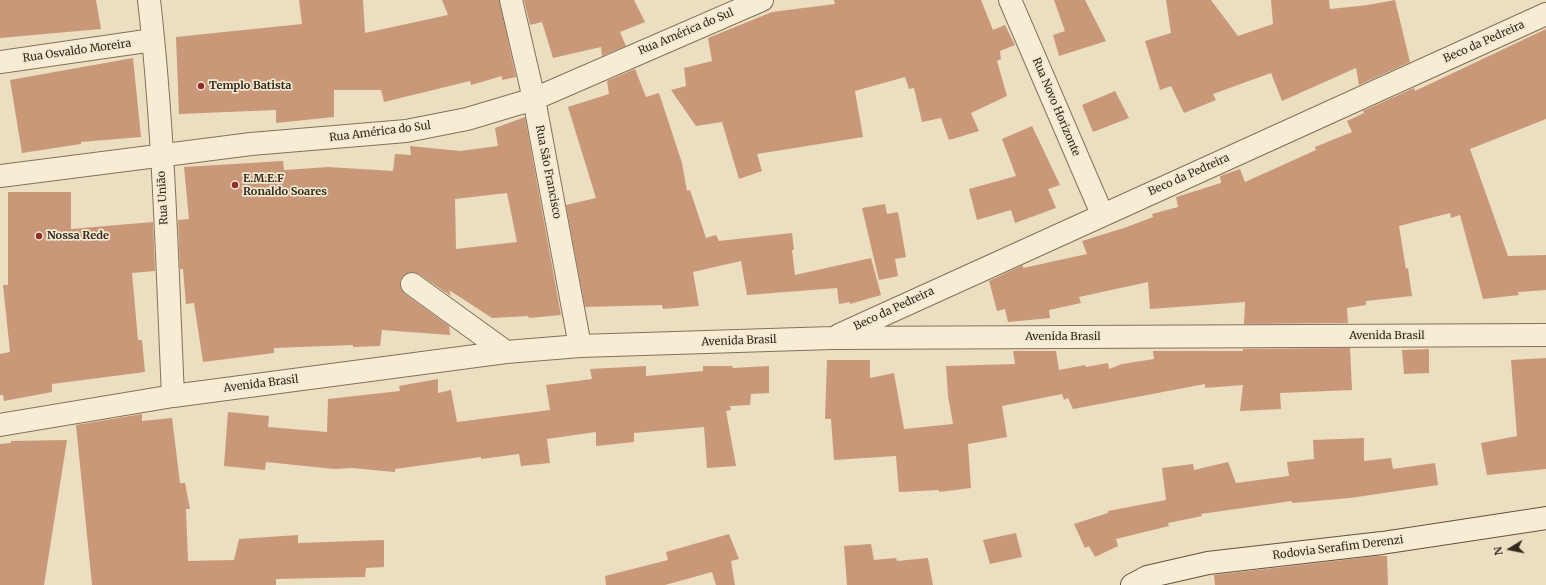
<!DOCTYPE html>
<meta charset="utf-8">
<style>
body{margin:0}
#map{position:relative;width:1546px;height:585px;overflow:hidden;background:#ecdec1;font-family:Merriweather,serif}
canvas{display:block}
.north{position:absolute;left:1490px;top:529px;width:40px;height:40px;-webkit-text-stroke:3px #f4e9d0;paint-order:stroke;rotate:260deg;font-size:11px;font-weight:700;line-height:16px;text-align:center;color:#35281d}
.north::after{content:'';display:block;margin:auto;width:14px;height:18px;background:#35281d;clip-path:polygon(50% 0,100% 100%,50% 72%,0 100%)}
</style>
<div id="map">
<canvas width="1546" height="585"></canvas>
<div class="north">N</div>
</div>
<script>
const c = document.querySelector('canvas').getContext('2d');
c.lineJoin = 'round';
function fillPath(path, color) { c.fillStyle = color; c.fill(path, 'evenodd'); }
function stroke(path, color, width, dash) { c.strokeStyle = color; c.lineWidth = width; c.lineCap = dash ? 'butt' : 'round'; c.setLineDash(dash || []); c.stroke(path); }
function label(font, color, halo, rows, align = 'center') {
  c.font = font + ' Merriweather,serif'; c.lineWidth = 3.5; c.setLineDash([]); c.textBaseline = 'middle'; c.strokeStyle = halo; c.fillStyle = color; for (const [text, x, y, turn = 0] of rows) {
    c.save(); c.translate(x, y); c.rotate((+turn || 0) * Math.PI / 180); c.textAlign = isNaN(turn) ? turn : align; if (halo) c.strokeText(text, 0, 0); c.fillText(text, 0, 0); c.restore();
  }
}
const building = new Path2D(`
 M 0,0 L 96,0 L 101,29 L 0,38 Z
 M 299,0 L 363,0 L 365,33 L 448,15 L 442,0 L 499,0 L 516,77 L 502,80 L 502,76 L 471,85 L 470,81 L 384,102 L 381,90 L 334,90 L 334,117 L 276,123 L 276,110 L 179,114 L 176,37 L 302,24 Z
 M 524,0 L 634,0 L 645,22 L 620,32 L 626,46 L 602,56 L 601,47 L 553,58 L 542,22 L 530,25 Z
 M 834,0 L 981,0 L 993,30 L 1005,25 L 1015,45 L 1000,51 L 1001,59 L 997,61 L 1007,96 L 971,113 L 979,131 L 949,140 L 941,118 L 922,122 L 914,88 L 909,89 L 905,77 L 855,91 L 863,137 L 757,154 L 762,171 L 739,179 L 722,122 L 696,126 L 671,90 L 686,86 L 684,68 L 712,61 L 708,38 L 772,12 L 835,4 Z
 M 1054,0 L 1085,0 L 1106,41 L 1059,56 L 1053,35 L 1065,31 Z
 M 1166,0 L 1211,0 L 1238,36 L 1273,24 L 1271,0 L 1329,0 L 1330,9 L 1368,5 L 1395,0 L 1410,62 L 1359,85 L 1356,68 L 1282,101 L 1271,73 L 1213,94 L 1216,100 L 1184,113 L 1171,86 L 1160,90 L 1145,41 L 1171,33 Z
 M 1546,29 L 1546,119 L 1470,149 L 1508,256 L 1546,255 L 1546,290 L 1518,292 L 1519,295 L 1483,299 L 1460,215 L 1451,218 L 1450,213 L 1399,226 L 1406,269 L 1408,268 L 1412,296 L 1366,301 L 1366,305 L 1347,308 L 1348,323 L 1244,324 L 1245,302 L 1150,309 L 1148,282 L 1079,297 L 1081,303 L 1049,310 L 1050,318 L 1008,322 L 1005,309 L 997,311 L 989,281 L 1023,265 L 1023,268 L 1087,254 L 1082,241 L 1127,227 L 1153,217 L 1152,214 L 1178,207 L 1176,197 L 1221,183 L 1220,176 L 1240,169 L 1245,182 L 1316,150 L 1315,147 L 1352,132 L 1347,121 L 1364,113 L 1363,111 L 1414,88 L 1415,91 Z
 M 133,58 L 141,137 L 81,142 L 81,144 L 22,153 L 10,80 Z
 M 635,69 L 646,97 L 659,93 L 682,163 L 687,191 L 690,190 L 706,238 L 716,235 L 719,241 L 792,233 L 794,250 L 792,250 L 795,275 L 871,258 L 881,295 L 850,304 L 850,302 L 839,304 L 837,288 L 747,295 L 741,261 L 693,272 L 699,306 L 663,309 L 662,305 L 585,307 L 566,205 L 596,198 L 568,107 L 609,94 L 607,81 Z
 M 1115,91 L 1129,118 L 1093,132 L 1082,105 Z
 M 525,117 L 561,315 L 529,318 L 528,316 L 492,318 L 449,290 L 451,296 L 419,274 L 413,272 L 407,273 L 402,277 L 400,283 L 401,289 L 405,294 L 449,326 L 450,335 L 382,330 L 380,346 L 353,347 L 353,345 L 274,348 L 274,353 L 203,362 L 194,303 L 186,304 L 183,269 L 180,269 L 178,220 L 189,219 L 184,167 L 283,161 L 284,170 L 328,167 L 393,171 L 395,154 L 411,155 L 410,146 L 460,151 L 498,146 L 495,128 ZM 507,193 L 517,242 L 456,249 L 455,199 Z
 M 1032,126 L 1060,185 L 1048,189 L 1056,208 L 1015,223 L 1011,210 L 977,220 L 969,189 L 1016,176 L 1002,139 Z
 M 8,192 L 71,192 L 71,229 L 153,222 L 155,271 L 132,273 L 138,340 L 142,340 L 145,372 L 52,384 L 52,392 L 4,401 L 3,395 L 0,395 L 0,354 L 10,352 L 3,285 L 8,285 Z
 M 885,204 L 887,214 L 898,212 L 906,257 L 895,259 L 898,276 L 879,280 L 862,208 Z
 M 1350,348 L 1352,390 L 1280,393 L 1281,409 L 1240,411 L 1243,385 L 1205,388 L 1205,384 L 1073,409 L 1068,398 L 1064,400 L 1062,394 L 1002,406 L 1007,437 L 968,444 L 971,488 L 939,492 L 939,490 L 899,492 L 896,456 L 834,460 L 831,419 L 825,419 L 827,360 L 870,360 L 870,378 L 894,373 L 904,429 L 953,424 L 948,396 L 946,366 L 1015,364 L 1013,351 L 1056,351 L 1059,370 L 1085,365 L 1086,367 L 1108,363 L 1109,369 L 1122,364 L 1154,359 L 1153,351 L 1243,351 L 1243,349 Z
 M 1429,349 L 1429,373 L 1404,374 L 1402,350 Z
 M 1546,358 L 1546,469 L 1487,475 L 1481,443 L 1517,436 L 1511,360 Z
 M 646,366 L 646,376 L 703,371 L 703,366 L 732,366 L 733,368 L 769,366 L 769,393 L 751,394 L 750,405 L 730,406 L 731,410 L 726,411 L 736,466 L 707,468 L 704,427 L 634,433 L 634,442 L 596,446 L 596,432 L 547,439 L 550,463 L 521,466 L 519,454 L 481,459 L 481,457 L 395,469 L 395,472 L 352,468 L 334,469 L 266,462 L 265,470 L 224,466 L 228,412 L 269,416 L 268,427 L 327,432 L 328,399 L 400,391 L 399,386 L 438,379 L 438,393 L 451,390 L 457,422 L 550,410 L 546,385 L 592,379 L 590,369 Z
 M 142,414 L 142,421 L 172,418 L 180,483 L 185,483 L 190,509 L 186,509 L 188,561 L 234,560 L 239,539 L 298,535 L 298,543 L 384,540 L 384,567 L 366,568 L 365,577 L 276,579 L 276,585 L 92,585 L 76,425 Z
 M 1364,438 L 1364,461 L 1391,458 L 1393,469 L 1435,463 L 1438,485 L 1350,498 L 1292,503 L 1292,501 L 1201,514 L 1202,516 L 1168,523 L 1169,526 L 1116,539 L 1118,546 L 1095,557 L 1089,546 L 1085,548 L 1074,524 L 1108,513 L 1108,511 L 1166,500 L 1162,468 L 1193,464 L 1194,470 L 1228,462 L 1236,483 L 1289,476 L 1287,462 L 1314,459 L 1313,440 Z
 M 67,440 L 44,585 L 0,585 L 0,444 L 11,443 L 11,441 Z
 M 1016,533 L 1022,557 L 990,564 L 983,540 Z
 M 729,534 L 739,559 L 731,561 L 735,585 L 716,585 L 712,572 L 665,585 L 606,585 L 605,576 L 668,560 L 666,552 Z
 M 871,544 L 874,560 L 896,558 L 897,561 L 928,558 L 933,585 L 847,585 L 844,546 Z
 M 1377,556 L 1387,556 L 1388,585 L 1215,585 L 1214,575 Z`);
const street = new Path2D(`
 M 149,0 C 164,131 167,264 173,396
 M 511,0 L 534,99 L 580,346
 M 1010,0 L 1102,214
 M 0,62 L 153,40
 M 0,176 L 251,144 L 406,131 L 467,119 L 534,99 L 762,0
 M 412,284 L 506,352
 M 839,335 L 1546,14
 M 0,425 L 173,396 L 506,352 L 580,346 L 832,338 L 1546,335`);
const secondary = new Path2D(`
 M 1132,585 L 1147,577 L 1208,563 L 1382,543 L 1546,518`);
const markers = [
 [201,86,4,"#912c2f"],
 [235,185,4,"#912c2f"],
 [39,236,4,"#912c2f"]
];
const streetNames = [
 ["Rua América do Sul",686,32,-23],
 ["Beco da Pedreira",1484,42,-24],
 ["Rua Osvaldo Moreira",77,51,-8],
 ["Rua Novo Horizonte",1056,107,67],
 ["Rua América do Sul",380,132,-7],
 ["Rua São Francisco",548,172,79],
 ["Beco da Pedreira",1189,175,-24],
 ["Rua União",163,198,-93],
 ["Beco da Pedreira",894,309,-25],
 ["Avenida Brasil",1387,336],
 ["Avenida Brasil",1063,337],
 ["Avenida Brasil",739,341,-2],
 ["Avenida Brasil",261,384,-7],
 ["Rodovia Serafim Derenzi",1338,548,-7]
];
const poiNames = [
 ["Templo Batista",209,86],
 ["E.M.E.F",243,179],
 ["Ronaldo Soares",243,192],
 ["Nossa Rede",47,236]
];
fillPath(building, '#c89878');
stroke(street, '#84705a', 24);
stroke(secondary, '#66513d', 24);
stroke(street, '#f7ecd4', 22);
stroke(secondary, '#f7ecd4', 22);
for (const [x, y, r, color] of markers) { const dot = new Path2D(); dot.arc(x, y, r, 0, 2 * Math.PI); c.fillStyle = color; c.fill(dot); stroke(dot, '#f4e9d0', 1.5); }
label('11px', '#35281d', '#f4e9d0', streetNames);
label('bold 11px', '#35281d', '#f4e9d0', poiNames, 'left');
</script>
